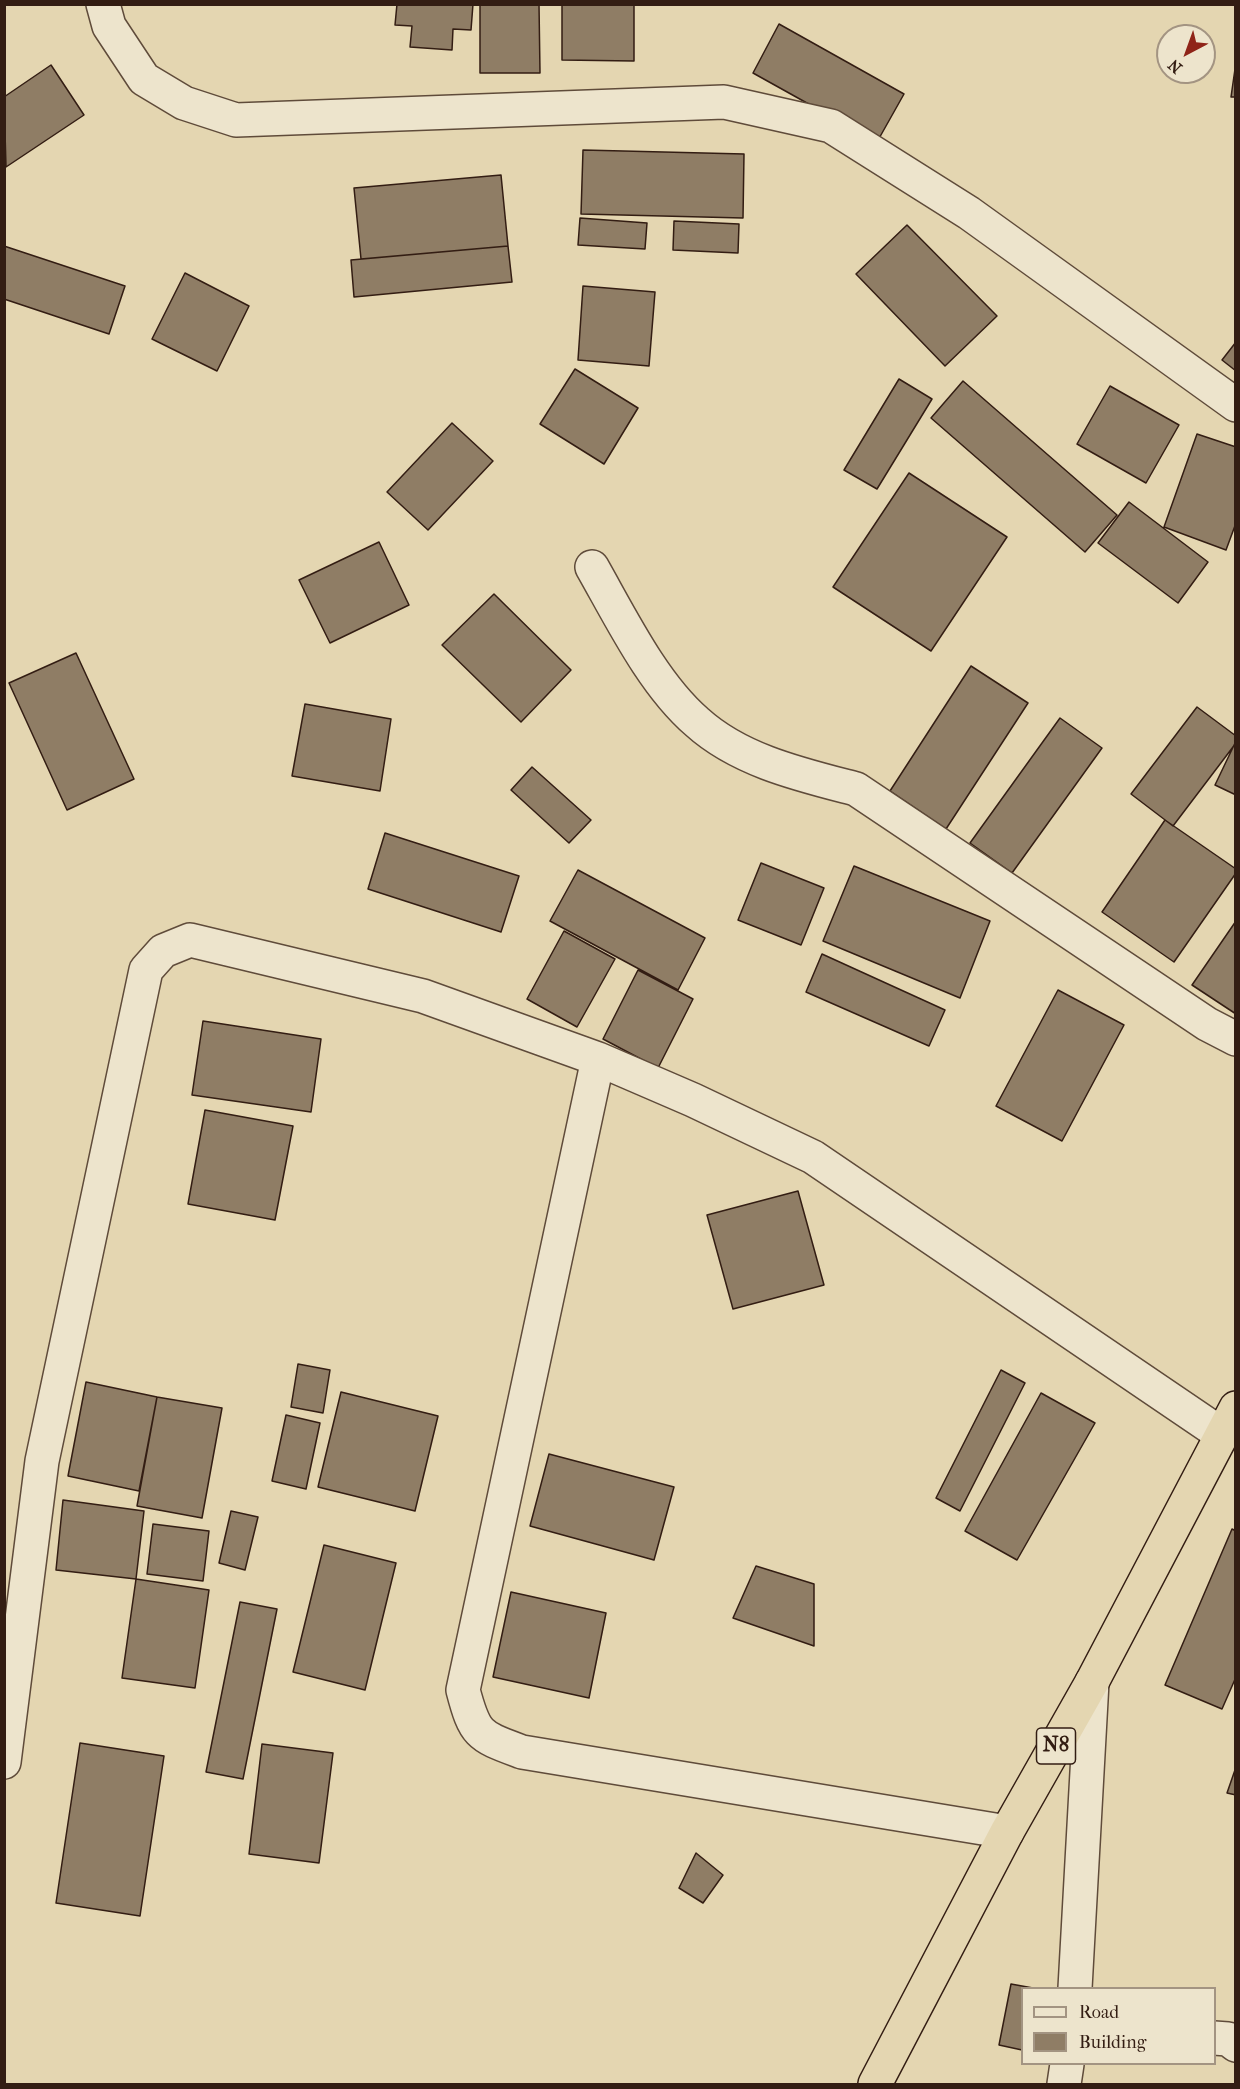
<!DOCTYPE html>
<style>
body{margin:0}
#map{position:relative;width:1240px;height:2089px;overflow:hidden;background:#e4d6b1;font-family:"IM FELL French Canon",serif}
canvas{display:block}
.frame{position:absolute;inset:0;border:6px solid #331d13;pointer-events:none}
.legend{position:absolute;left:1021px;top:1987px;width:195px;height:78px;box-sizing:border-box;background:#ede4cc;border:2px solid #a39482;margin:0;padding:8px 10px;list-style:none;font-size:18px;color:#331d13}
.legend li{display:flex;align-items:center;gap:12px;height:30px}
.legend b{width:30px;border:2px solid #a39482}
.north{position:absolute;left:1156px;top:24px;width:60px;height:60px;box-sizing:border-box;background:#ede4cc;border:2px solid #a39482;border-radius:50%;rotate:221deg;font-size:16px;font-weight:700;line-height:24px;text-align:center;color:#331d13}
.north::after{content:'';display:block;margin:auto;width:21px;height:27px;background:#8f2418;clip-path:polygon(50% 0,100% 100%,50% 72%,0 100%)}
</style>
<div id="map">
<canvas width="1240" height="2089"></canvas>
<div class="frame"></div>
<ul class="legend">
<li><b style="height:8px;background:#ede4cc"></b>Road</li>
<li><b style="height:16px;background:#8f7d65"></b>Building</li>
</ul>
<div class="north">N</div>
</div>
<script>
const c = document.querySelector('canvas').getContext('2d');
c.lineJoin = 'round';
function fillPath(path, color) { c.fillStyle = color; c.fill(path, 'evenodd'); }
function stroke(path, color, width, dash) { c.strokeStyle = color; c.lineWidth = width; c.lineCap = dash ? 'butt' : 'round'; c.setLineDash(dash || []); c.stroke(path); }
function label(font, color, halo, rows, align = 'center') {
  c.font = font + ' "IM FELL French Canon",serif'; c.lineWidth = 5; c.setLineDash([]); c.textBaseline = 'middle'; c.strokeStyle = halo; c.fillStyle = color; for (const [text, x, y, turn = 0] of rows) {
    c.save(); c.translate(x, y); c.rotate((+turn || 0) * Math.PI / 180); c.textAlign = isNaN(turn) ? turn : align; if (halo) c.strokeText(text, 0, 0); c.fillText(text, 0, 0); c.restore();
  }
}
const building = new Path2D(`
 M 397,4 L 473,4 L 471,30 L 453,29 L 452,50 L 410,47 L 412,26 L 395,25 Z
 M 480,4 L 539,4 L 540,73 L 480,73 Z
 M 562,4 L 634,4 L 634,61 L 562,60 Z
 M 779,24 L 904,94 L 877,142 L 753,73 Z
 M 1236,62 L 1236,97 L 1231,97 Z
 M 51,65 L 84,115 L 6,167 L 4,97 Z
 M 583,150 L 744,154 L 743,218 L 581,214 Z
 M 501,175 L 508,246 L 361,259 L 354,188 Z
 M 580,218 L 647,223 L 645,249 L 578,245 Z
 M 674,221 L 739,224 L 738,253 L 673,250 Z
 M 907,225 L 997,316 L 945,366 L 856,274 Z
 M 4,246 L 125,286 L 109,334 L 4,299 Z
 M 508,246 L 512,282 L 354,297 L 351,260 Z
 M 185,273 L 249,306 L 217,371 L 152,339 Z
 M 583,286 L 655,292 L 649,366 L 578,360 Z
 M 1236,342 L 1236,371 L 1222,360 Z
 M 575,369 L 638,408 L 604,464 L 540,424 Z
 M 899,379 L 932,399 L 877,489 L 844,470 Z
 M 963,381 L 1117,515 L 1085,552 L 931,418 Z
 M 1110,386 L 1179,425 L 1146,483 L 1077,444 Z
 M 452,423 L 493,461 L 428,530 L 387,492 Z
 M 1197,434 L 1236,447 L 1236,523 L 1226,550 L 1164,527 Z
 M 909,473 L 1007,537 L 931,651 L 833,587 Z
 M 1129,502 L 1208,562 L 1178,603 L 1098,543 Z
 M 379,542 L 409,605 L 330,643 L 299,580 Z
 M 494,594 L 571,670 L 521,722 L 442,645 Z
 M 76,653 L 134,779 L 67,810 L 9,683 Z
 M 971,666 L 1028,703 L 946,829 L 890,791 Z
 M 305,704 L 391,719 L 380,791 L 292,776 Z
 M 1197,707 L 1236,736 L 1236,743 L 1173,826 L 1131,794 Z
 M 1060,718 L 1102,748 L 1012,873 L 970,843 Z
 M 1236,741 L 1236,795 L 1215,785 Z
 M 532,767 L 591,820 L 569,843 L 511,790 Z
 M 1165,820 L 1236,869 L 1236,873 L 1174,962 L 1102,912 Z
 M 385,833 L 519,876 L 501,932 L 368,889 Z
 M 761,863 L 824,888 L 801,945 L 738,920 Z
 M 854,866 L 990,921 L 960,998 L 823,941 Z
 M 578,870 L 705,938 L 678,990 L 550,921 Z
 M 1236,921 L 1236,1014 L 1192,985 Z
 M 564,931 L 615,959 L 577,1027 L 527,999 Z
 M 822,954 L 945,1010 L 929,1046 L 806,992 Z
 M 638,970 L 693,999 L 658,1068 L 603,1039 Z
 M 1058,990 L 1124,1025 L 1062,1141 L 996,1106 Z
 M 203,1021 L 321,1039 L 311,1112 L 192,1095 Z
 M 205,1110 L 293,1126 L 275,1220 L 188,1204 Z
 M 798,1191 L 824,1285 L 733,1309 L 707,1215 Z
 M 298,1364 L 330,1370 L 323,1413 L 291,1407 Z
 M 1001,1370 L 1025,1383 L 960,1511 L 936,1498 Z
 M 86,1382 L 157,1397 L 139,1491 L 68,1476 Z
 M 341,1392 L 438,1416 L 415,1511 L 318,1487 Z
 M 1041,1393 L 1095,1423 L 1017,1560 L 965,1531 Z
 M 157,1397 L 222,1408 L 202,1518 L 137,1506 Z
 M 286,1415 L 320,1423 L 306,1489 L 272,1481 Z
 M 549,1454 L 674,1487 L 654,1560 L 530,1526 Z
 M 63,1500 L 144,1511 L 136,1579 L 56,1570 Z
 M 231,1511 L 258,1517 L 245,1570 L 219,1563 Z
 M 153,1524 L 209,1531 L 203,1581 L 147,1574 Z
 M 1232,1529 L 1236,1531 L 1236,1677 L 1222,1709 L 1165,1685 Z
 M 324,1545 L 396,1563 L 365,1690 L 293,1672 Z
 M 756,1566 L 814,1584 L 814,1646 L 733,1618 Z
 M 136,1579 L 209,1590 L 195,1688 L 122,1678 Z
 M 511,1592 L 606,1613 L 589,1698 L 493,1677 Z
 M 240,1602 L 277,1609 L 243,1779 L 206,1772 Z
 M 80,1743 L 164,1756 L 140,1916 L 56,1903 Z
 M 262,1744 L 333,1753 L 319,1863 L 249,1854 Z
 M 1236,1767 L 1236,1795 L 1227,1793 Z
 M 696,1853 L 723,1875 L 703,1903 L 679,1888 Z
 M 1011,1984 L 1033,1988 L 1022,1988 L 1022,2050 L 999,2045 Z`);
const street = new Path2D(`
 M 103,4 L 109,26 L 144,79 L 184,103 L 236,120 L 724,102 L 831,126 L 969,213 L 1236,405
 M 592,567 C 621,618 653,684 697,722 C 740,761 802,775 856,789 L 1207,1024 L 1236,1039
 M 598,1059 L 463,1690 C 475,1736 479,1736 522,1752 L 1007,1832
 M 4,1762 L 42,1461 L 146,970 L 163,951 L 190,940 L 423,996 L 598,1059 L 693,1100 L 813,1157 L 1221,1434
 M 1075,1988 L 1092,1682
 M 1214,2038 L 1228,2039 L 1236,2045
 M 1064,2084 L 1067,2064`);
const highway = new Path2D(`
 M 875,2084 L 1007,1832 L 1092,1682 L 1236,1408`);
const shields = [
 [1056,1746,39]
];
const shieldNames = [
 ["N8",1056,1746]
];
fillPath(building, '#8f7d65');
stroke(building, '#331d13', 1.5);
stroke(street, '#5f4b3a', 36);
stroke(highway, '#331d13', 36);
stroke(street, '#ede4cc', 33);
stroke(highway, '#e4d6b1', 33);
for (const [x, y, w] of shields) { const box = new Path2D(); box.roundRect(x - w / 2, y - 18, w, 36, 4.5); c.fillStyle = '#ede4cc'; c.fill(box); stroke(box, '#331d13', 1.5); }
label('bold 21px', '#331d13', null, shieldNames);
</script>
